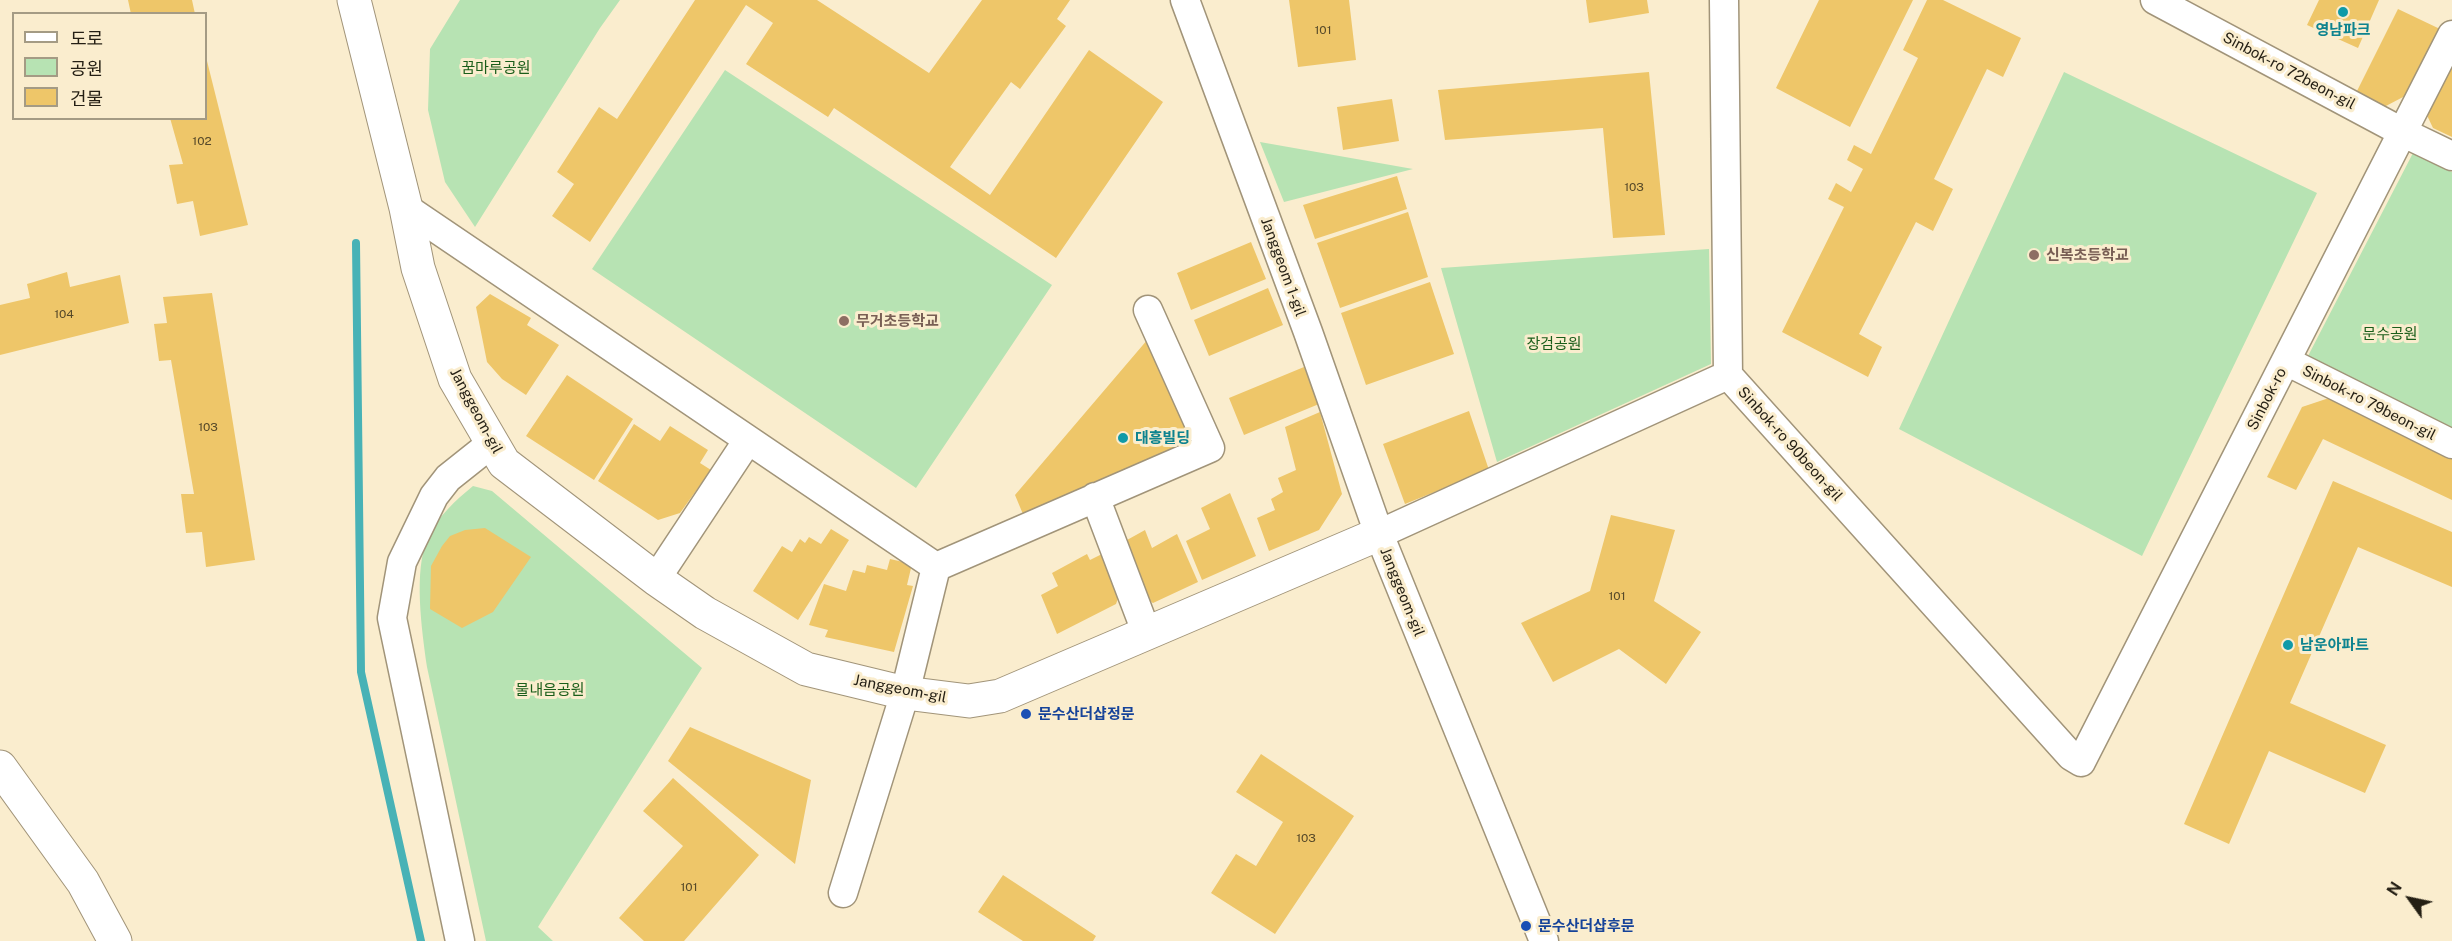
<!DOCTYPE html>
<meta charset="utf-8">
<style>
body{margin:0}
#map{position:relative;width:2452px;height:941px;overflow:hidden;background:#faedce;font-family:"Public Sans","Noto Sans KR",sans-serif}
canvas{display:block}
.legend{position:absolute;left:12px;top:12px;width:195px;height:108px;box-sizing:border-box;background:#faedce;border:2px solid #a49b84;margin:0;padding:8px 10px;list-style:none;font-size:18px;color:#241f14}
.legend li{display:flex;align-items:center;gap:12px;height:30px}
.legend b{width:30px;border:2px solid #a49b84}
.north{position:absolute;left:2380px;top:869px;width:60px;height:60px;-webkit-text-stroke:4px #faedce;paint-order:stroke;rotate:303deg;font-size:16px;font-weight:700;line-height:24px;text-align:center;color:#241f14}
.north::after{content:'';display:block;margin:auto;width:21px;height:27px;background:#241f14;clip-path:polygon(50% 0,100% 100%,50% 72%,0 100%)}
</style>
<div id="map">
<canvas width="2452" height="941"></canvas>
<ul class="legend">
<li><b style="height:8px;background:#fff"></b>도로</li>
<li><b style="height:16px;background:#b7e3b3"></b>공원</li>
<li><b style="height:16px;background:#eec669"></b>건물</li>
</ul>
<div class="north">N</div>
</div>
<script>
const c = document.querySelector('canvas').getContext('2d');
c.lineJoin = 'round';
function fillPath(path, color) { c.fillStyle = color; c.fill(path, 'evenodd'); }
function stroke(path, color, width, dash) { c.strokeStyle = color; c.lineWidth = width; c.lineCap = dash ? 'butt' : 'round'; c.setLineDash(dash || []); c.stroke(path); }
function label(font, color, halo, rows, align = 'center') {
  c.font = font + ' "Public Sans","Noto Sans KR",sans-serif'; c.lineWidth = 6; c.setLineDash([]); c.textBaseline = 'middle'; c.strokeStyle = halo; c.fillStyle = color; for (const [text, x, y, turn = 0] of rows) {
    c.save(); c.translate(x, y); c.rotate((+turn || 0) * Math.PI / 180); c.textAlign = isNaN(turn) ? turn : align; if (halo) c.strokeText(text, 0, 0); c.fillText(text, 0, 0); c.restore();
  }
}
const green = new Path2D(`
 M 460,0 L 620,0 L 600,28 L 475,227 L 445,182 L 428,110 L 430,49 Z
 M 725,70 L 1052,285 L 916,488 L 592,269 Z
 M 2064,72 L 2317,193 L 2142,556 L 1899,429 Z
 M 1260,142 L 1413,169 L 1284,202 Z
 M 2413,153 L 2452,172 L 2452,435 L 2316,369 L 2308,356 Z
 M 1709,249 L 1711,364 L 1497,462 L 1441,268 Z
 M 473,486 L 492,491 L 702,668 L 538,927 L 553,941 L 486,941 L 427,667 C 422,632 413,570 428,538 C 437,517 456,500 473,486 Z`);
const stream = new Path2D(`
 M 356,243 L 361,672 L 421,941`);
const building = new Path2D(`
 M 128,0 L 192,0 L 195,14 L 131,14 Z
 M 695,0 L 817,0 L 929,73 L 982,0 L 1070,0 L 1057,19 L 1066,26 L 1020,89 L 1011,82 L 950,167 L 990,195 L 1089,50 L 1163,102 L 1056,258 L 834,108 L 828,117 L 746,64 L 773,23 L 746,5 L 590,242 L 552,216 L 574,184 L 557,172 L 599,107 L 617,119 Z
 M 1289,0 L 1349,0 L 1356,60 L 1298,67 Z
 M 1586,0 L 1647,0 L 1649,13 L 1589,23 Z
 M 1819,0 L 1913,0 L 1850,127 L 1776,88 Z
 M 1927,0 L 1943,0 L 2021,38 L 2003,77 L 1987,69 L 1934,179 L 1953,189 L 1933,231 L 1916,222 L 1859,334 L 1882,347 L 1868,377 L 1782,332 L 1844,207 L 1828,199 L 1836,183 L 1851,192 L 1863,169 L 1847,160 L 1854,145 L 1871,154 L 1918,58 L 1903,50 Z
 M 2319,0 L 2379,0 L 2358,48 L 2307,25 Z
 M 2398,9 L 2440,29 L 2405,96 L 2384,107 L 2356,93 Z
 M 2452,54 L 2452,137 L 2433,128 L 2424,109 Z
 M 206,57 L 248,225 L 200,236 L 193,201 L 177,204 L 169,165 L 183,164 L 170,118 L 206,118 Z
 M 1649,72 L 1665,235 L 1613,238 L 1603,128 L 1445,140 L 1438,90 Z
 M 1392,99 L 1399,141 L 1343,150 L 1337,107 Z
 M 1397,176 L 1407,209 L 1315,239 L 1303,205 Z
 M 1408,212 L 1428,277 L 1340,308 L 1317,243 Z
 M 1251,242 L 1266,279 L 1191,310 L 1177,273 Z
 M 67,272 L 70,287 L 120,275 L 129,323 L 0,355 L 0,305 L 30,298 L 27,284 Z
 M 1430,282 L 1454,354 L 1366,385 L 1341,313 Z
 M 1268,288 L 1283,325 L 1209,356 L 1194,320 Z
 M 212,293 L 255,560 L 206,567 L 202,532 L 186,533 L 181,494 L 194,494 L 171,360 L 159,361 L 154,324 L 167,323 L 163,297 Z
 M 490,294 L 531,318 L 527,325 L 559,345 L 526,395 L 502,379 L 487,362 L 476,307 Z
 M 1148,339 L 1187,427 L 1178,449 L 1025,519 L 1015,495 Z
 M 1304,367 L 1319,404 L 1244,435 L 1229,398 Z
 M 567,375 L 633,419 L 594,480 L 526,436 Z
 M 2329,398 L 2452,459 L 2452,500 L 2323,439 L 2296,490 L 2267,477 L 2302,407 Z
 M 1469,411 L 1489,470 L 1405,504 L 1383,444 Z
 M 1320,412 L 1342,494 L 1319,530 L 1269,551 L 1257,518 L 1275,510 L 1271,499 L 1283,492 L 1278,478 L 1296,470 L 1285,427 Z
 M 634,424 L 660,441 L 670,426 L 708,450 L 700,463 L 711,470 L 680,513 L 658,520 L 598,481 Z
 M 2333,481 L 2452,532 L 2452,587 L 2358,547 L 2290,703 L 2386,745 L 2365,793 L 2269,751 L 2229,844 L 2184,824 Z
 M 1230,493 L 1256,556 L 1202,580 L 1186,541 L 1210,529 L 1201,508 Z
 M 1611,515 L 1675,530 L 1654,601 L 1701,632 L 1666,684 L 1619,649 L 1553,682 L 1521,623 L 1590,591 Z
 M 485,528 L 531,557 L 493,612 L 462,628 L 430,609 L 431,566 L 442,546 L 450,536 L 465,530 Z
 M 831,529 L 849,540 L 798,620 L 753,591 L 782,546 L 792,552 L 800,539 L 805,543 L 809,537 L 821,544 Z
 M 1145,530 L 1152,548 L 1177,534 L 1198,582 L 1153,603 L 1136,592 L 1118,545 Z
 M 1106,552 L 1122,587 L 1116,604 L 1057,634 L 1041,595 L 1058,586 L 1052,573 L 1087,554 L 1090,560 Z
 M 890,559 L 912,564 L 907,585 L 913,586 L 894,652 L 825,637 L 828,630 L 809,625 L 824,584 L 846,591 L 853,570 L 865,573 L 867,565 L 887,570 Z
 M 690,727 L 811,780 L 795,864 L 668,761 Z
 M 1261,754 L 1354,816 L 1275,934 L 1211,893 L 1236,854 L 1256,866 L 1283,822 L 1236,792 Z
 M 673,778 L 759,855 L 684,941 L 644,941 L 619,918 L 683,846 L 643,811 Z
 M 1003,875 L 1096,936 L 1093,941 L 1023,941 L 978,912 Z`);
const street = new Path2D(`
 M 1185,0 L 1308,332 L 1379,534 L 1544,941
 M 1724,0 L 1728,375 L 2071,756 L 2081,762 L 2452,35
 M 2155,0 L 2404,133 L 2452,156
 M 406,208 L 936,567 L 1210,448 L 1148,310
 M 2286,361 L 2452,444
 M 1095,497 L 1142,621
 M 1379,534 L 1728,375
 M 656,579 L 748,440
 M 843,893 L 905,693 L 936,567
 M 460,941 L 392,618 L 402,562 L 434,496 L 448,478 L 492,443`);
const secondary = new Path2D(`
 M 354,0 L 406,208 L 418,268 L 455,379 L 504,463 L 656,579 L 705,613 L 806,669 L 905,693 L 969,701 L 1000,696 L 1379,534`);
const highway = new Path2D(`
 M 0,767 L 83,882 L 115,941`);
const markers = [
 [2343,12,6,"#0f9aa8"],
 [2034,255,6,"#8d6e63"],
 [844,321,6,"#8d6e63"],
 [1123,438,6,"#0f9aa8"],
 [2288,645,6,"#0f9aa8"],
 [1026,714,6,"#1a4fb4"],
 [1526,926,6,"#1a4fb4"]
];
const numberNames = [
 ["101",1323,30],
 ["102",202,141],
 ["103",1634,187],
 ["104",64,314],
 ["103",208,427],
 ["101",1617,596],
 ["103",1306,838],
 ["101",689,887]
];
const cultureNames = [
 ["영남파크",2343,30,"center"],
 ["대흥빌딩",1135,438],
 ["남운아파트",2300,645]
];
const parkNames = [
 ["꿈마루공원",496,68],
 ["문수공원",2390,334],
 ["장검공원",1554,344],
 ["물내음공원",550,690]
];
const streetNames = [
 ["Sinbok-ro 72beon-gil",2289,71,28],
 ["Janggeom 1-gil",1283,267,70],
 ["Sinbok-ro",2267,399,-63],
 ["Sinbok-ro 79beon-gil",2369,403,27],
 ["Janggeom-gil",476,411,62],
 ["Sinbok-ro 90beon-gil",1790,444,48],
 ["Janggeom-gil",1402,592,68],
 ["Janggeom-gil",900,689,11]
];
const educationNames = [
 ["신복초등학교",2046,255],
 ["무거초등학교",856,321]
];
const transitNames = [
 ["문수산더샵정문",1038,714],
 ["문수산더샵후문",1538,926]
];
fillPath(green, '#b7e3b3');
stroke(stream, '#48b2b6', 8);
fillPath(building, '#eec669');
stroke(street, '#a19479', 31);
stroke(secondary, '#a19479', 35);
stroke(highway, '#a19479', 35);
stroke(street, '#fff', 28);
stroke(secondary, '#fff', 33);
stroke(highway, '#fff', 33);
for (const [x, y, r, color] of markers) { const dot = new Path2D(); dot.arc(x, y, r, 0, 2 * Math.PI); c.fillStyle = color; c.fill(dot); stroke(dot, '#faedce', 2); }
label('12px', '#564929', null, numberNames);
label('bold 15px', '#0d838f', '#faedce', cultureNames, 'left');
label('15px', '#1a5e1a', '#faedce', parkNames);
label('15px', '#241f14', '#faedce', streetNames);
label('bold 15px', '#785e54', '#faedce', educationNames, 'left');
label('bold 15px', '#164399', '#faedce', transitNames, 'left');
</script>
